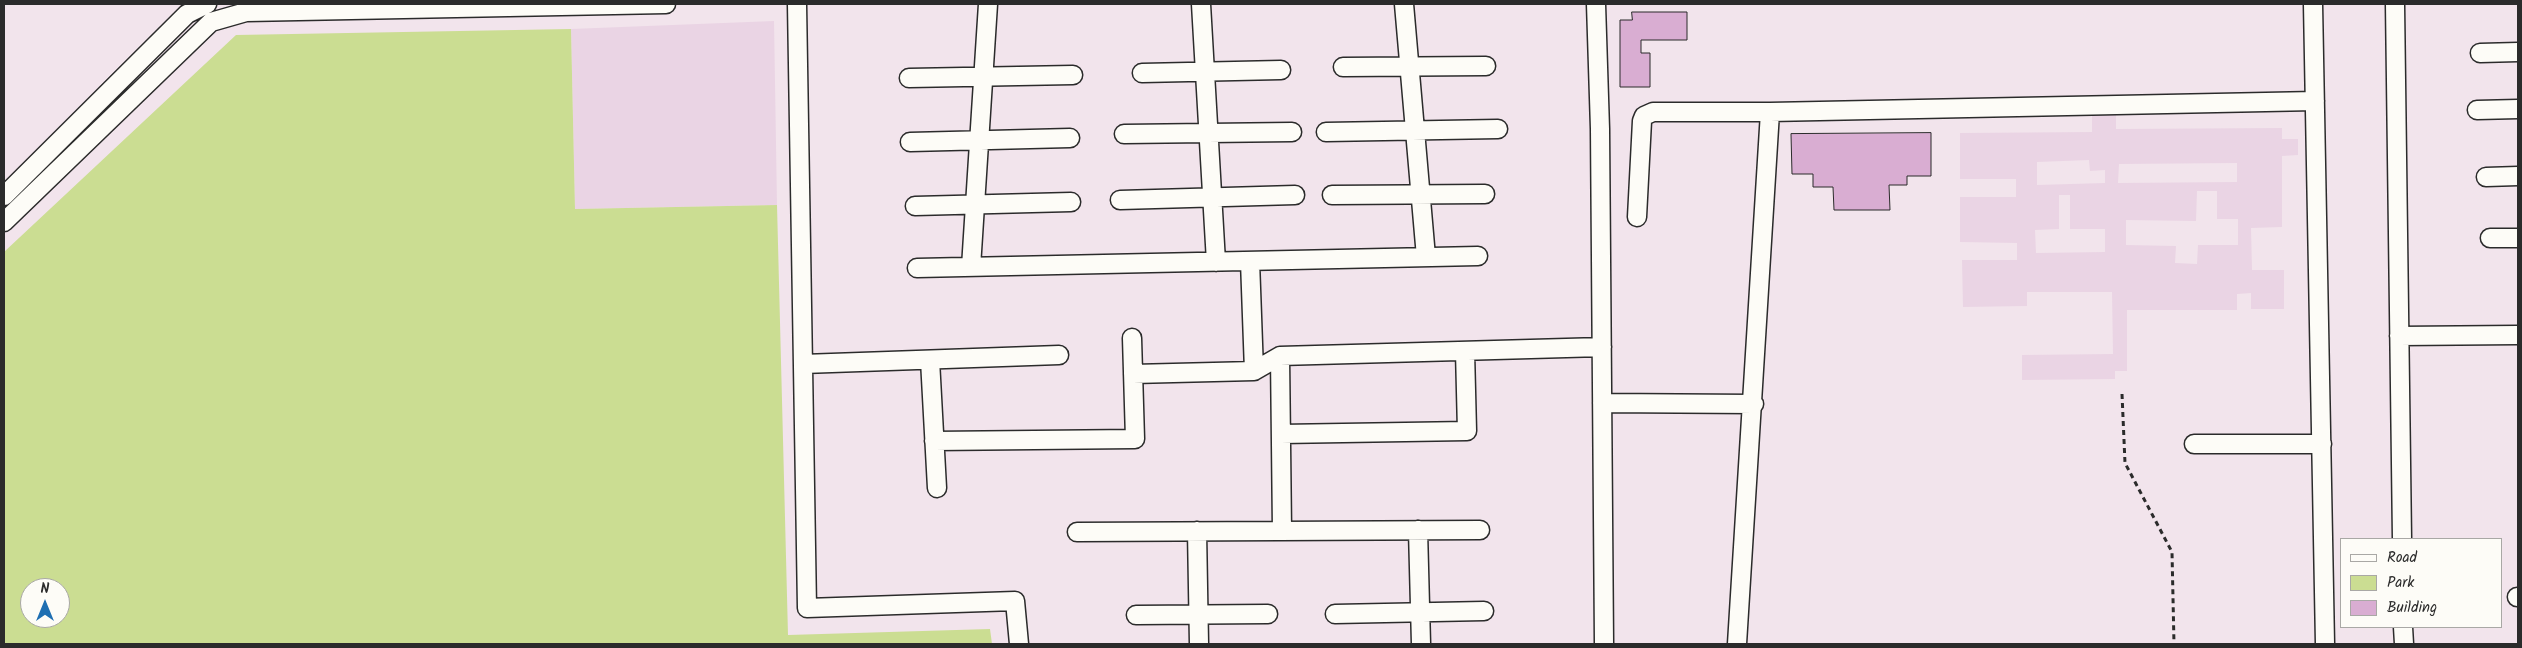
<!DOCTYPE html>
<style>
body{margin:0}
#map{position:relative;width:2522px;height:648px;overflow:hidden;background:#f2e4ec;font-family:Kalam,sans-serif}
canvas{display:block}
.frame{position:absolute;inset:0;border:5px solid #2b2b2b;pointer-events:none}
.legend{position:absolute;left:2340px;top:538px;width:162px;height:90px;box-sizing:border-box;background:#fdfcf7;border:1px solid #a9a8a5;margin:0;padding:6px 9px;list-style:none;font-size:15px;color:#2b2b2b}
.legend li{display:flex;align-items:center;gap:10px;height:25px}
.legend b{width:25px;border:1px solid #a9a8a5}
.north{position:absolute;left:20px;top:578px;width:50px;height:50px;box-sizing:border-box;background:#fdfcf7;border:1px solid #a9a8a5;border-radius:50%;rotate:0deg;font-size:14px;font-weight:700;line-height:20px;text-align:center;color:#2b2b2b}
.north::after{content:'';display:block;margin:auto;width:18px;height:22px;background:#1f6fb2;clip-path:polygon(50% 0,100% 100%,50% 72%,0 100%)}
</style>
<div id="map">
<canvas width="2522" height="648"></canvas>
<div class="frame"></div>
<ul class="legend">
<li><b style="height:6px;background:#fdfcf7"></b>Road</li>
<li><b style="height:14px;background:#cbdd92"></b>Park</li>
<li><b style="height:14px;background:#d9add2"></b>Building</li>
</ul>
<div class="north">N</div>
</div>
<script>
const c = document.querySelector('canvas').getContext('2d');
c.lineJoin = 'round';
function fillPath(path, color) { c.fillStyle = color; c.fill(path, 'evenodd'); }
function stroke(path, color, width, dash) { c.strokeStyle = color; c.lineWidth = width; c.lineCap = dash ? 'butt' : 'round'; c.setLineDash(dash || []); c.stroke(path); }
const built = new Path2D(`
 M 774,21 L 777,205 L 575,209 L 571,29 Z
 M 2116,111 L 2116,129 L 2282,128 L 2282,139 L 2298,139 L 2298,155 L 2282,156 L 2282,227 L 2251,228 L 2252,270 L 2284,270 L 2284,309 L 2251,309 L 2251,293 L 2237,294 L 2237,310 L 2127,310 L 2127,371 L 2115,371 L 2115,379 L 2022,380 L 2022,355 L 2113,354 L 2112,292 L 2027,292 L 2027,306 L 1963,307 L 1962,260 L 2017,260 L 2017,243 L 1960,242 L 1960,197 L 2016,197 L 2016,179 L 1960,179 L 1960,133 L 2092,132 L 2092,112 ZM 2089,160 L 2090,171 L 2105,170 L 2105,183 L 2037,185 L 2037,162 ZM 2237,163 L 2237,182 L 2118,183 L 2119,164 ZM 2197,191 L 2217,191 L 2217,219 L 2238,219 L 2238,245 L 2198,245 L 2197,264 L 2175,263 L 2176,246 L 2126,245 L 2126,220 L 2196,221 ZM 2059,195 L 2070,195 L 2070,229 L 2105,229 L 2105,252 L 2036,253 L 2035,230 L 2059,229 Z`);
const green = new Path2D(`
 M 571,29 L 575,209 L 777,205 L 788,635 L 990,629 L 992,644 L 4,644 L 4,252 L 236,35 ZM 30,588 L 60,588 L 60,618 L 30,618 Z`);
const building = new Path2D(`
 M 1632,12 L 1687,12 L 1687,40 L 1641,40 L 1641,53 L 1650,53 L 1650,87 L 1620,87 L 1620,20 L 1632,20 Z
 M 1931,133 L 1931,176 L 1907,176 L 1907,185 L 1889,185 L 1890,210 L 1834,210 L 1833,187 L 1813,187 L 1813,174 L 1792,174 L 1791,134 Z`);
const path = new Path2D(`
 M 2122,394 L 2125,463 L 2172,552 L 2174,644`);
const minor = new Path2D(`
 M 797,4 L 807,608 L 1015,601 L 1019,644
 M 1201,4 L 1216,262
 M 1404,4 L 1426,257
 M 1596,4 L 1600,129 L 1604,644
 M 2313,4 L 2325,644
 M 2395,4 L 2402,539
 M 2480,53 L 2518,52
 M 1343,67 L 1486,66
 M 1142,73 L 1281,70
 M 909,78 L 1073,75
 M 2477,110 L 2518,109
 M 1326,132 L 1498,129
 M 1124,134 L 1292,132
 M 910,142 L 1070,138
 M 2486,177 L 2518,176
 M 1332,195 L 1485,194
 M 4,196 L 187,14 L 207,4
 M 1120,200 L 1295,195
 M 915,206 L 1071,202
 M 1637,217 L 1642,121 L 1644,116 L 1653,112 L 1770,112 L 2315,101
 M 4,222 L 211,22 L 246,12 L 666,4
 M 2490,238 L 2518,238
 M 1250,261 L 1254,371
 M 971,267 L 988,4
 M 917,268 L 1478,256
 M 2399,336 L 2518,335
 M 1280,356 L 1282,531
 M 930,360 L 937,488
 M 803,364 L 1059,355
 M 1133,374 L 1254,371 L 1280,356 L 1602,347
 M 1602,403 L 1754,404
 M 1281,434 L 1467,431 L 1465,351
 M 934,441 L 1135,439 L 1132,338
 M 2194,444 L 2322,444
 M 1418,530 L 1421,644
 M 1197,531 L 1199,644
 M 1077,532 L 1480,530
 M 2517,597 L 2518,597
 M 1335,614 L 1484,611
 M 1136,615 L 1268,614
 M 2403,627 L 2404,644
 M 1737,644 L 1770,112`);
fillPath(built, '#ead4e4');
fillPath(green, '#cbdd92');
fillPath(building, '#d9add2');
stroke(building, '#2b2b2b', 1);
stroke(minor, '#2b2b2b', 21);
stroke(path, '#2b2b2b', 3, [5, 4]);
stroke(minor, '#fdfcf7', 18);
</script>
